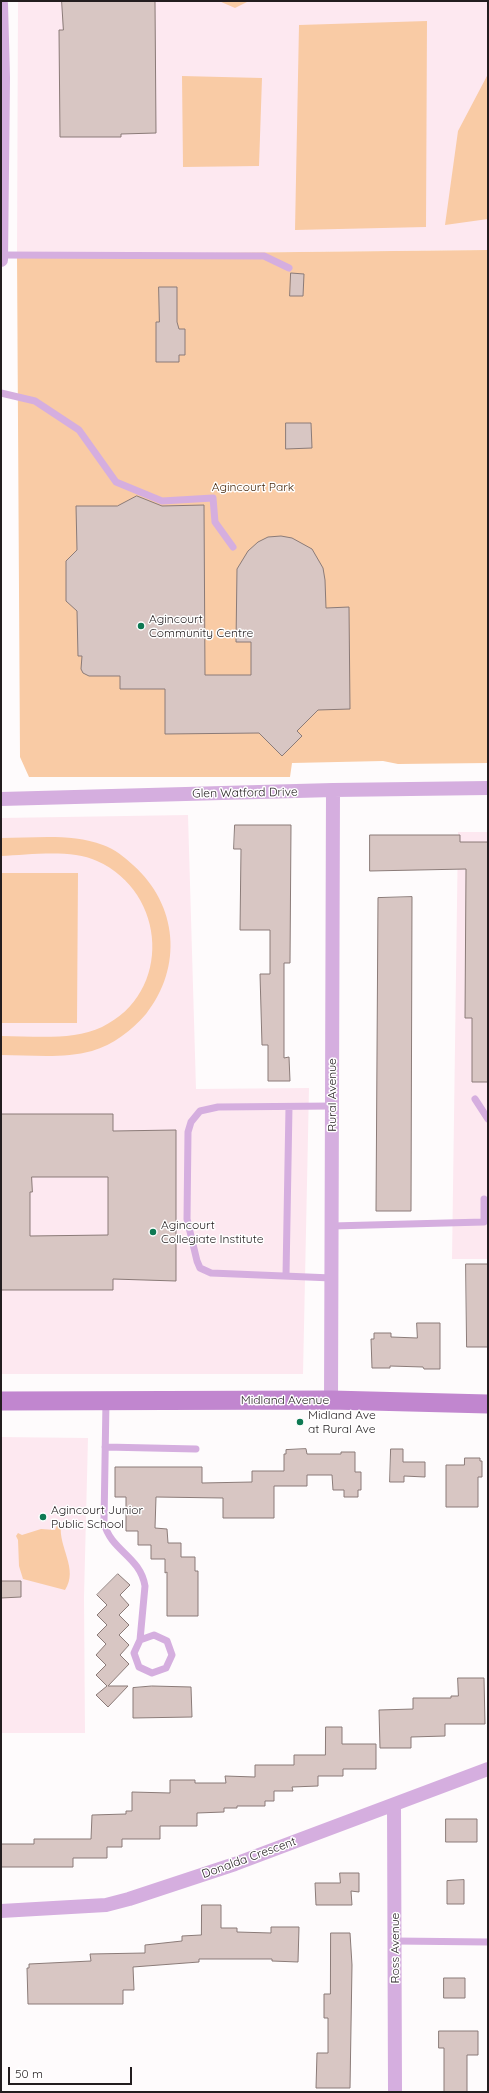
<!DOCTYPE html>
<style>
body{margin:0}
#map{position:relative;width:489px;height:2093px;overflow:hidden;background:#fefbfc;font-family:Quicksand,sans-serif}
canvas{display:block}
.frame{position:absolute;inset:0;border:2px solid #231d1f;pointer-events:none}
.scale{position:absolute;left:8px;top:2067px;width:124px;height:18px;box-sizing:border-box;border:2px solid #231d1f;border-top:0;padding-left:5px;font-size:12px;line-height:14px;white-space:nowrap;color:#231d1f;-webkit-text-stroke:3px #fff;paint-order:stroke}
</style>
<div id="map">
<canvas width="489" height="2093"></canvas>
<div class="frame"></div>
<div class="scale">50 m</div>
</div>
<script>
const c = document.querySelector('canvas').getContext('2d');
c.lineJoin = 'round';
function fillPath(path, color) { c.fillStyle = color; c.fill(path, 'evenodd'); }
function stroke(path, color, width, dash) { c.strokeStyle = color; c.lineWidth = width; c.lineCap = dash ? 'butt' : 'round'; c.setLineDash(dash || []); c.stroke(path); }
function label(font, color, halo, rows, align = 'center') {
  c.font = font + ' Quicksand,sans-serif'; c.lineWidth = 3; c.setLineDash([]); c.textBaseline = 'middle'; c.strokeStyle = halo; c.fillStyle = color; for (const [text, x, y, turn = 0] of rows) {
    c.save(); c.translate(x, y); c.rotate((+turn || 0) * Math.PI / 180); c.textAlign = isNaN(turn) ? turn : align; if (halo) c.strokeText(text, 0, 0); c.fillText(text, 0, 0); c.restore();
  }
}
const built = new Path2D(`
 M 18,1 L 488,1 L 488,250 L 17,255 Z
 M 188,815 L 196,1089 L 309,1088 L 303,1374 L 1,1374 L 1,818 Z
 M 458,832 L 488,832 L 488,1259 L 452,1259 Z
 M 1,1437 L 88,1438 L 84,1597 L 85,1733 L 1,1733 Z`);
const green = new Path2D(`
 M 219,1 L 249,1 L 235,8 Z
 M 427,21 L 426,227 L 295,230 L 299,25 Z
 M 488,74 L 488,219 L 445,225 L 458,131 Z
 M 182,76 L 262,78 L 259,166 L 183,167 Z
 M 488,250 L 488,763 L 398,764 L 383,761 L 292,763 L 290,777 L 29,777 L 20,757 L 17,255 Z
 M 1,838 C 34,838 71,833 103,845 C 115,849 124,857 133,865 C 178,905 183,967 146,1014 C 132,1030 113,1045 92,1051 C 63,1059 30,1055 1,1055 L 1,1036 C 34,1036 72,1041 102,1027 C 173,993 167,892 97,861 C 71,849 30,855 1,856 Z
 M 1,873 L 78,873 L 77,1023 L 1,1023 Z
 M 57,1525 L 61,1525 C 58,1547 79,1569 65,1590 L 23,1579 L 19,1566 L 18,1540 L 16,1536 L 18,1533 L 22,1535 L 41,1529 L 55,1530 Z`);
const building = new Path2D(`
 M 62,1 L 155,1 L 156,133 L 121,134 L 121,137 L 60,137 L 59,30 L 63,30 Z
 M 291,273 L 304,274 L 303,296 L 290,296 Z
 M 159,287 L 177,287 L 177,322 L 179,329 L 185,329 L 185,355 L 179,355 L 179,362 L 156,362 L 156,322 L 159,322 Z
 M 286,423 L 311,423 L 312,448 L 286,449 Z
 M 137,496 L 162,506 L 204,505 L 205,675 L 251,675 L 251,642 L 236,642 L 237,569 L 248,551 L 258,542 L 268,537 L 281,536 L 292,538 L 312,549 L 323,568 L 325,580 L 326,608 L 349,607 L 350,709 L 318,710 L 297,731 L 302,736 L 282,756 L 259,733 L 165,734 L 165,689 L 120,689 L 120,676 L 89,676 L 83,673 L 81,669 L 82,656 L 78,656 L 77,611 L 66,601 L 66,561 L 77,550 L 76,506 L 117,506 Z
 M 235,825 L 291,825 L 290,963 L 284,963 L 284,1058 L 289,1057 L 290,1081 L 268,1081 L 268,1045 L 262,1045 L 260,974 L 270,974 L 270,930 L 240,930 L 241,849 L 234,849 Z
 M 370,835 L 460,835 L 460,842 L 488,842 L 488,1082 L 472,1082 L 472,1018 L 465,1018 L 466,869 L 370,871 Z
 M 412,897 L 411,1211 L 376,1211 L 378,898 Z
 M 1,1114 L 113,1114 L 113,1131 L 176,1130 L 176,1281 L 113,1279 L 113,1290 L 1,1290 ZM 32,1177 L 108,1177 L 108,1235 L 30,1236 L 30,1192 L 32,1192 Z
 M 466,1264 L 488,1264 L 488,1347 L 467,1347 Z
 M 417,1323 L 440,1323 L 440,1369 L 424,1369 L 423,1367 L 390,1366 L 390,1368 L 372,1368 L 371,1339 L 374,1339 L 374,1333 L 391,1333 L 391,1337 L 417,1338 Z
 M 306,1449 L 307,1454 L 341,1454 L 341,1452 L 355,1452 L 355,1472 L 361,1472 L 361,1490 L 358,1490 L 358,1497 L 344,1497 L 344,1490 L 333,1490 L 332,1475 L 307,1475 L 307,1486 L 274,1486 L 274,1518 L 223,1518 L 223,1498 L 156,1497 L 155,1528 L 167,1529 L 168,1543 L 181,1543 L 181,1557 L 195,1557 L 195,1571 L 198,1571 L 198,1616 L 167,1616 L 167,1572 L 165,1573 L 165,1559 L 151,1559 L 151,1545 L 138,1545 L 138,1531 L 126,1531 L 126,1497 L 115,1497 L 115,1467 L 202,1467 L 202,1483 L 252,1482 L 252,1471 L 284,1471 L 284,1454 L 286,1454 L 286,1450 Z
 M 391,1449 L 403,1449 L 403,1462 L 425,1462 L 425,1477 L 404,1476 L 404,1482 L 390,1482 Z
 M 465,1458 L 480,1458 L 480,1461 L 482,1461 L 482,1477 L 478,1477 L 478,1507 L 446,1507 L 446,1465 L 464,1465 Z
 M 118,1574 L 130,1585 L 120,1595 L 129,1605 L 119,1615 L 129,1625 L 119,1635 L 129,1645 L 120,1655 L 129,1664 L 108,1686 L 128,1686 L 108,1707 L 96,1695 L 107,1686 L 96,1675 L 106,1665 L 96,1655 L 106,1644 L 97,1635 L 107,1625 L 97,1615 L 107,1605 L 97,1595 Z
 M 1,1581 L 21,1581 L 21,1597 L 1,1598 Z
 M 458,1678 L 484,1678 L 485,1724 L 445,1724 L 445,1736 L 411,1737 L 411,1748 L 380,1748 L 379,1710 L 413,1709 L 413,1698 L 451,1698 L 451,1696 L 458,1696 Z
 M 152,1686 L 191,1687 L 192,1717 L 133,1718 L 133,1688 Z
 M 326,1727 L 342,1727 L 342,1744 L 376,1744 L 376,1769 L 343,1769 L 343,1776 L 318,1776 L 318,1786 L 292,1787 L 293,1791 L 274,1791 L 274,1801 L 265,1801 L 265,1806 L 237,1806 L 237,1808 L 224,1808 L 224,1812 L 197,1813 L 197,1826 L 160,1826 L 160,1839 L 122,1839 L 122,1847 L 107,1847 L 107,1858 L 73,1858 L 73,1867 L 1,1867 L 1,1844 L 34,1844 L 34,1839 L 91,1839 L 92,1815 L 126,1814 L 126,1811 L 132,1811 L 132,1792 L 170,1793 L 170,1780 L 195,1780 L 195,1783 L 226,1783 L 225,1776 L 255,1777 L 255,1765 L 294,1765 L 294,1755 L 325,1755 Z
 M 446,1819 L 477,1819 L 477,1842 L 446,1842 Z
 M 340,1873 L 359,1873 L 359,1892 L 351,1891 L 352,1905 L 316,1905 L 315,1883 L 340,1883 Z
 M 464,1880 L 464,1904 L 447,1904 L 447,1881 Z
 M 202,1905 L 221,1905 L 221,1928 L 237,1928 L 237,1932 L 271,1933 L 271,1927 L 299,1927 L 298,1962 L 272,1961 L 272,1959 L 199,1959 L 199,1962 L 133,1967 L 134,1990 L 123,1990 L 123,2004 L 28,2004 L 27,1968 L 29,1968 L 29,1964 L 91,1961 L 90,1954 L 145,1953 L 145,1945 L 182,1941 L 182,1936 L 201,1935 Z
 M 331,1933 L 350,1933 L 352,1965 L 350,2088 L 316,2088 L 317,2053 L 328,2053 L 328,2018 L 324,2018 L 324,1994 L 330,1994 Z
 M 444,1978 L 465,1978 L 465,1998 L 444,1998 Z
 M 439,2031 L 478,2031 L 478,2055 L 467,2055 L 467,2092 L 444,2092 L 444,2048 L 439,2048 Z`);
const service = new Path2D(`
 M 1,255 L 264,256 L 289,268
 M 1,393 L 35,401 L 79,430 L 116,482 L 162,501 L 213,498 L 215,522 L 233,547
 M 475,1099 L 488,1119
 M 332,1226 L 484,1222 L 484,1199
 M 286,1275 L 289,1107
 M 332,1278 L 211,1273 L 200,1268 L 197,1261 L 187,1219 L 188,1132 L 191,1122 L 200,1111 L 218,1107 L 332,1106
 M 106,1401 L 104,1523 C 111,1551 140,1556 145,1586 L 140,1640 L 134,1653 L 139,1667 L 152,1673 L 166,1668 L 172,1655 L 167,1641 L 154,1635 L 140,1640
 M 105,1447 L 196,1449
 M 395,1941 L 488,1942`);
const minor = new Path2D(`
 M 1,4 L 3,78 L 1,260
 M 1,799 L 333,790 L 488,788
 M 331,1400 L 333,790
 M 394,1805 L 395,2092
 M 1,1911 L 106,1905 L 129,1899 L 235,1864 L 488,1769`);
const secondary = new Path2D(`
 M 1,1401 L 331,1400 L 488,1404`);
const markers = [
 [141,626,4,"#0e7953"],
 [153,1232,4,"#0e7953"],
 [300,1422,4,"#0e7953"],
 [43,1517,4,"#0e7953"]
];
const parkNames = [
 ["Agincourt Park",253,487]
];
const poiNames = [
 ["Agincourt",149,619],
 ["Community Centre",149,633],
 ["Agincourt",161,1225],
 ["Collegiate Institute",161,1239],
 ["Midland Ave",308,1415],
 ["at Rural Ave",308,1429],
 ["Agincourt Junior",51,1510],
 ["Public School",51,1524]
];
const streetNames = [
 ["Glen Watford Drive",245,793,-1],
 ["Rural Avenue",332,1095,-90],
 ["Midland Avenue",285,1400],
 ["Donalda Crescent",249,1858,-20],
 ["Ross Avenue",395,1948,-90]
];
fillPath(built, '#fde8f0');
fillPath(green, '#f9cba5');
fillPath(building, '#d8c6c3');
stroke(building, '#8b7b78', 1);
stroke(service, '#d5aedf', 7);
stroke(minor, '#d5aedf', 14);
stroke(secondary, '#c186cf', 19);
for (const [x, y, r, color] of markers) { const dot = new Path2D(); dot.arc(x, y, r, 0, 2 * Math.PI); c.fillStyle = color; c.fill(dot); stroke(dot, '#fff', 1.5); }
label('12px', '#492b0f', '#fff', parkNames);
label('12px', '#231d1f', '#fff', poiNames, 'left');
label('12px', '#231d1f', '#fff', streetNames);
</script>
